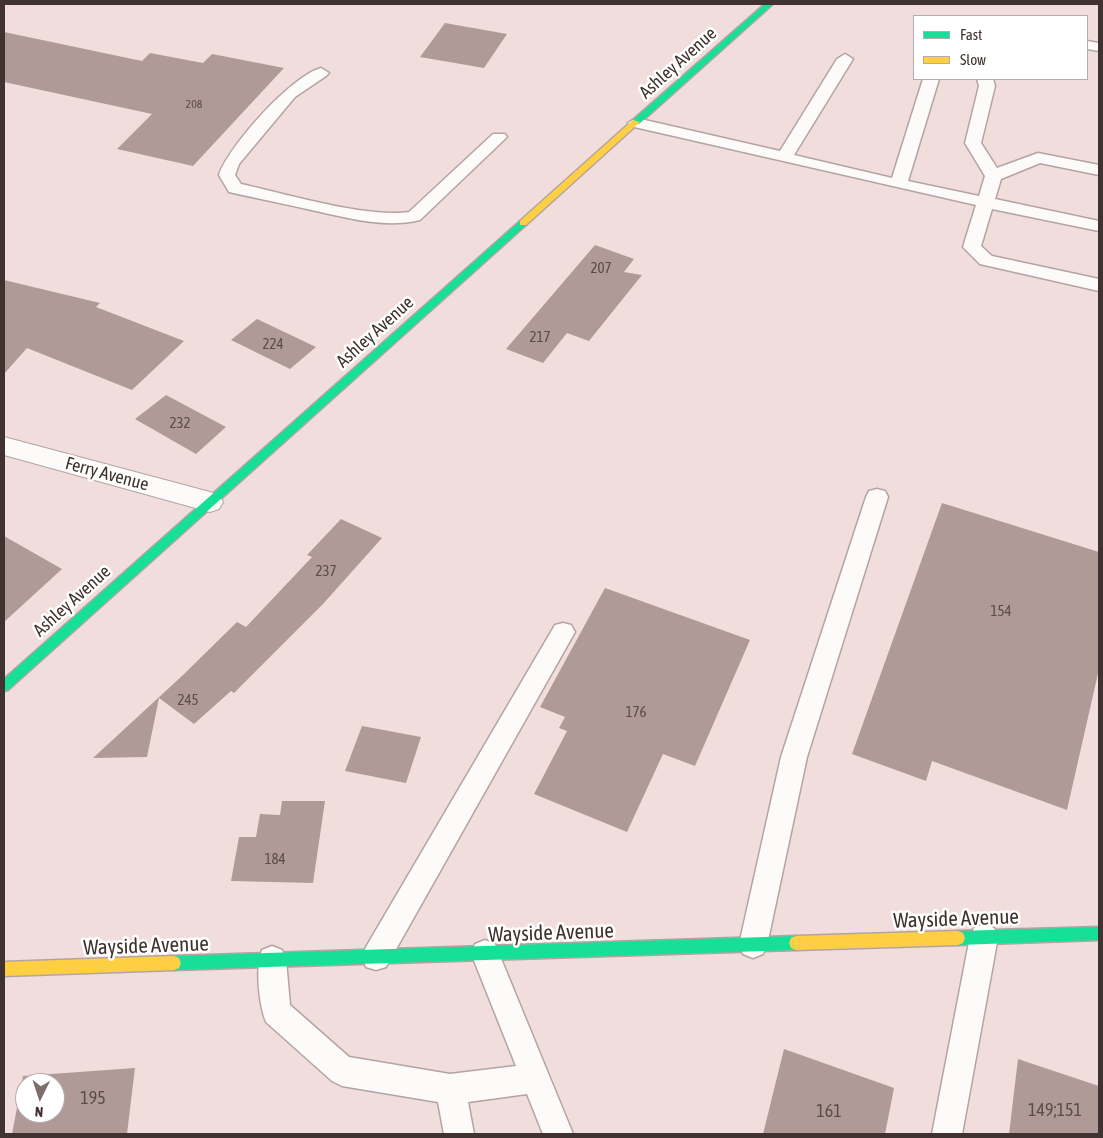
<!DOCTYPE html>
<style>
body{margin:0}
#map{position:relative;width:1103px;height:1138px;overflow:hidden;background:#f1dedc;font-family:"Asap Condensed",sans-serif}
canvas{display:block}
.frame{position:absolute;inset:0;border:5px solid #3f3230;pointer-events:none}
.legend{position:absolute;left:913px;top:15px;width:175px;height:65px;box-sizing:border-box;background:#fff;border:1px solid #b2adac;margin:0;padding:6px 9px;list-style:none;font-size:15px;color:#3f3230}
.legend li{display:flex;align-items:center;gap:10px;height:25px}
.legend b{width:25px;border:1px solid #b2adac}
.north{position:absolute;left:15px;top:1073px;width:50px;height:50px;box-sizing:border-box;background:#fff;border:1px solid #b2adac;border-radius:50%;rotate:184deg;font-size:14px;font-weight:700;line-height:20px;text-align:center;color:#3f3230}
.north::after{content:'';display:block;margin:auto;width:18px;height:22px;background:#7d6e6c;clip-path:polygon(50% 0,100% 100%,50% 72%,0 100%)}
</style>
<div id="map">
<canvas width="1103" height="1138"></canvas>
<div class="frame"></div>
<ul class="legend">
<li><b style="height:6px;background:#16e098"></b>Fast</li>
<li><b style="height:6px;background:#ffcf43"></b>Slow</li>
</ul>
<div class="north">N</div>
</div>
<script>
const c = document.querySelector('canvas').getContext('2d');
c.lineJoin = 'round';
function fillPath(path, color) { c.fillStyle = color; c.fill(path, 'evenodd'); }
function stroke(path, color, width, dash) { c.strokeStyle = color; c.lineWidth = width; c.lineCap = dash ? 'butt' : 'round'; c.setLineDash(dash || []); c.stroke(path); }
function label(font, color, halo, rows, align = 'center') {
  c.font = font + ' "Asap Condensed",sans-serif'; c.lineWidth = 5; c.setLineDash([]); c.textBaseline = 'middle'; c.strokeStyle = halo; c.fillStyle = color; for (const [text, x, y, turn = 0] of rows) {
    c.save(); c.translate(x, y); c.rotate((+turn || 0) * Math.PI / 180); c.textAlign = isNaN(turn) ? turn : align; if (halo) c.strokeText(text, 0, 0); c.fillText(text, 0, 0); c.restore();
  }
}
const building = new Path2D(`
 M 445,23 L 507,34 L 484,68 L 420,57 Z
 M 4,32 L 142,61 L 150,53 L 203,63 L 212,54 L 284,68 L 193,166 L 117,149 L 152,114 L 4,82 Z
 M 595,245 L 634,259 L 624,272 L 642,275 L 589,341 L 567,333 L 543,363 L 506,349 Z
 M 4,280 L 100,303 L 96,307 L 184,341 L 132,390 L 27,348 L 4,374 Z
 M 257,319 L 316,347 L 290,369 L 231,340 Z
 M 166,395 L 226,427 L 196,454 L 135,419 Z
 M 942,503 L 1099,552 L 1099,669 L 1067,810 L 932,761 L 926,781 L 852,754 Z
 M 341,519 L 382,538 L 323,604 L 234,693 L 231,691 L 194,724 L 159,698 L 147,757 L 93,758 L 183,675 L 237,622 L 246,627 L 312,557 L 307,555 Z
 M 4,536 L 62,569 L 4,622 Z
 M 605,588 L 750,640 L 695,766 L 663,754 L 627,832 L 534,794 L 567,731 L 559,728 L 565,717 L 540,707 Z
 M 362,726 L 421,737 L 406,783 L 345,771 Z
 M 282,801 L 325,801 L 313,883 L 231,881 L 239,837 L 256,837 L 260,814 L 280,815 Z
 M 784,1049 L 894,1088 L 885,1134 L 763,1134 Z
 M 1018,1059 L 1099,1086 L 1099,1134 L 1009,1134 Z
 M 135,1068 L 127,1134 L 12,1134 L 23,1076 ZM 25,1083 L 55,1083 L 55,1113 L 25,1113 Z`);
const lane = new Path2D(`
 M 1087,41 L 1099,43 L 1099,51 L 1087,49 Z
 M 845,54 L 853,59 L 794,155 L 892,178 L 923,79 L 939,79 L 908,181 L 979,196 L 985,176 L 965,143 L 979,86 L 977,79 L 993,79 L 995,86 L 981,143 L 997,168 L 1038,153 L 1099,165 L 1099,175 L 1040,163 L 1001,179 L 995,199 L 1099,221 L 1099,231 L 992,209 L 981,246 L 992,256 L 1099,279 L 1099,291 L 980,264 L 963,247 L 976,205 L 630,126 L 628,123 L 636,118 L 780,151 L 837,59 Z
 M 321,68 L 329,73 L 326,76 L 295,97 L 239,164 L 235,175 L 241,184 C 287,194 365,218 409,212 L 493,134 L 505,134 L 507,137 L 420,220 C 383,229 344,217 307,209 C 281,203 255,198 229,192 L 219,175 C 228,147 291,76 321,68 Z
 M 877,489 L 885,491 L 888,497 L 807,757 L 767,945 L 763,954 L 753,958 L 743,954 L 739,945 L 781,757 L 866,497 L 869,491 Z
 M 563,623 L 571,625 L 575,632 L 571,639 L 386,967 L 376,970 L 366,967 L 362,957 L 366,947 L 555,625 Z
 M 984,924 L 994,928 L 998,937 L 962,1134 L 932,1134 L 970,937 L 974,928 Z
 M 485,940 L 495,944 L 573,1134 L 543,1134 L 527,1094 L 468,1102 L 474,1134 L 444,1134 L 438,1102 L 342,1086 L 332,1081 L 266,1022 C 259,1005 255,967 262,950 L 272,946 L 282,950 L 286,960 L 290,1005 L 349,1057 L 450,1074 L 516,1066 L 471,953 L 475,944 Z`);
const street = new Path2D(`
 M 4,437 L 210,492 L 219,495 L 223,502 L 219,509 L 210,512 L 4,455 Z`);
const fast = new Path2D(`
 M 765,4 L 773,4 L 639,124 L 633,124 L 633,120 Z
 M 523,220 L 527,223 L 526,225 L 8,690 L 4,691 L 4,679 L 520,221 Z
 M 1099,927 L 1099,940 L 958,945 L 953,943 L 951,938 L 953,933 L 958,931 Z
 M 796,936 L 801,938 L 803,943 L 801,948 L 796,950 L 174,970 L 169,968 L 167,963 L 169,958 L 174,956 Z`);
const slow = new Path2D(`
 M 633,120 L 640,122 L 526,225 L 520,225 L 520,221 Z
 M 958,931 L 963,933 L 965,938 L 963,943 L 958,945 L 796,950 L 791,948 L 789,943 L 791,938 L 796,936 Z
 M 174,956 L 179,958 L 181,963 L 179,968 L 174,970 L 4,976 L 4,962 Z`);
const farNumbernames = [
 ["208",194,104]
];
const numberNames = [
 ["207",601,268],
 ["217",540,337],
 ["224",273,344],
 ["232",180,423],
 ["237",326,571],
 ["154",1001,611],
 ["245",188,700],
 ["176",636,712],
 ["184",275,859]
];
const streetNames = [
 ["Ashley Avenue",678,63,-42],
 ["Ashley Avenue",375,332,-42],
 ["Ferry Avenue",107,474,15],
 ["Ashley Avenue",72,601,-42]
];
const nearNumbernames = [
 ["195",93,1098],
 ["149;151",1055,1110],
 ["161",829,1111]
];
const nearStreetnames = [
 ["Wayside Avenue",956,919,-2],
 ["Wayside Avenue",551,933,-2],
 ["Wayside Avenue",146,946,-2]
];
fillPath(building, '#b09a98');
stroke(lane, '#b3a4a3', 3);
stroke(street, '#b3a4a3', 2);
stroke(fast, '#b3a4a3', 3);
stroke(slow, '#b3a4a3', 3);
fillPath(lane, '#fdfafa');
fillPath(street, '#fdfafa');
fillPath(fast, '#16e098');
fillPath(slow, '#ffcf43');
label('12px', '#5b4c4a', null, farNumbernames);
label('15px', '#5b4c4a', null, numberNames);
label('18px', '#3f3230', '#fff', streetNames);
label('18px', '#5b4c4a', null, nearNumbernames);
label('21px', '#3f3230', '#fff', nearStreetnames);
</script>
